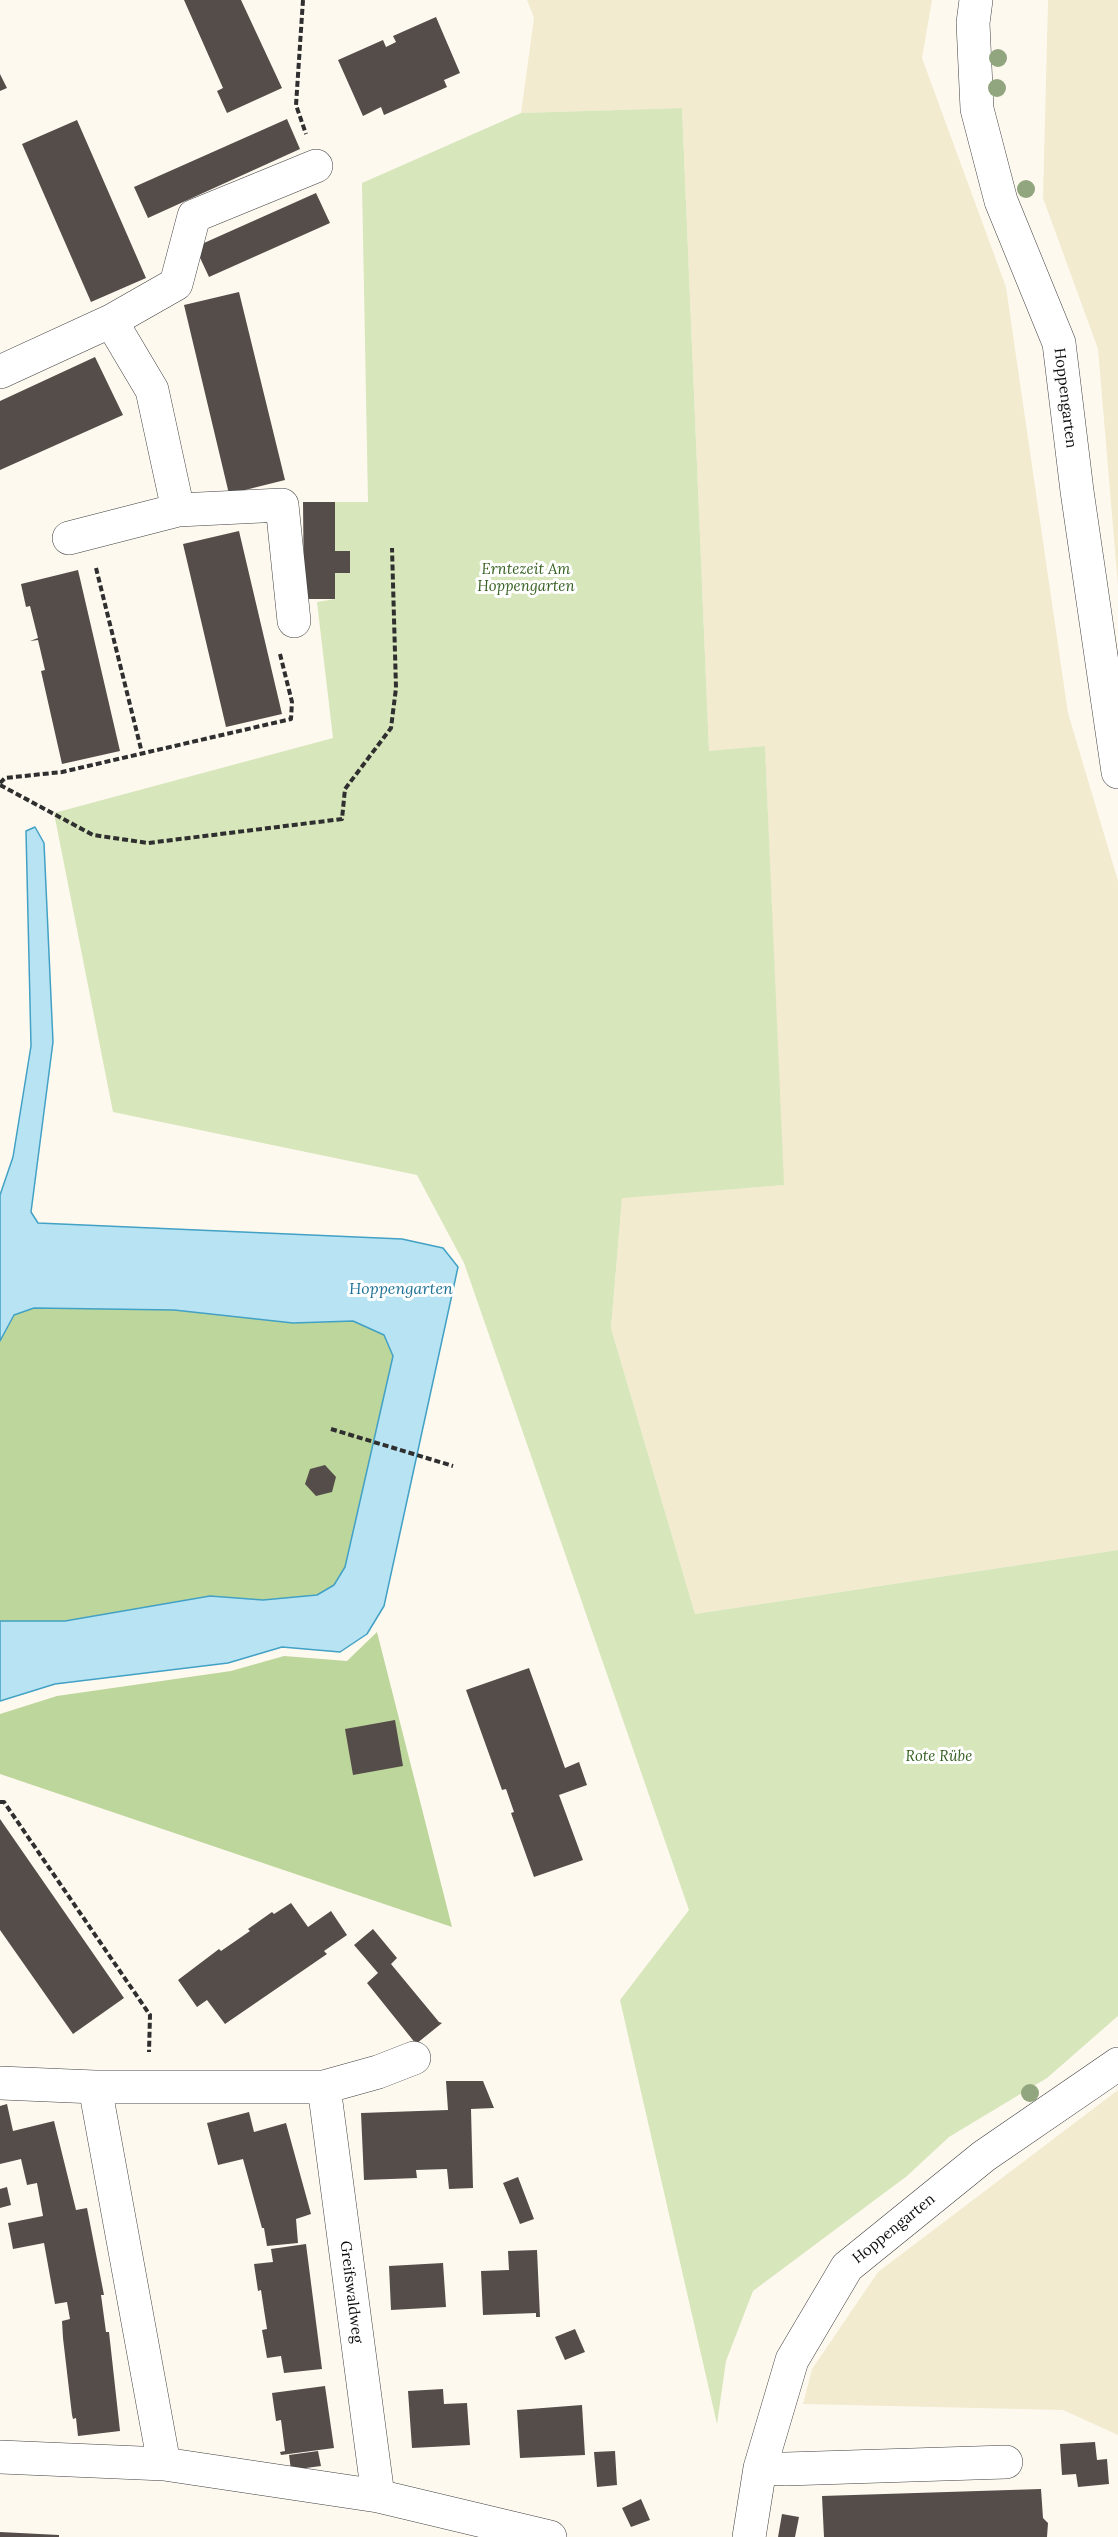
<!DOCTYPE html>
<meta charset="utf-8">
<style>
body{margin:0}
canvas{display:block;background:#fef9ef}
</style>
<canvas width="1118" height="2537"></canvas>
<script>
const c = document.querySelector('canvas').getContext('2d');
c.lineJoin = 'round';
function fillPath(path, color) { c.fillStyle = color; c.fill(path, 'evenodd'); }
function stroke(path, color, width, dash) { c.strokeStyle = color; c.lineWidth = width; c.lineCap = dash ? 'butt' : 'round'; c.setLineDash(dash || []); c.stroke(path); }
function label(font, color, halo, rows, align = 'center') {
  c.font = font + ' Lora,serif'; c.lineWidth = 6; c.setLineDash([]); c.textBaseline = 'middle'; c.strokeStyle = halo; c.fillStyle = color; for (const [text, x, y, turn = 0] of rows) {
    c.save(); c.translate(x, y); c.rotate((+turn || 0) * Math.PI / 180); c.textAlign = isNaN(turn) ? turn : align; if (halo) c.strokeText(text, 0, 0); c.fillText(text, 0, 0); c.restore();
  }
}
const farmland = new Path2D(`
 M 527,0 L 932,0 L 922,58 L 1006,287 L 1068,713 L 1118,881 L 1118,1550 L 695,1614 L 611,1328 L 622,1197 L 783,1185 L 765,746 L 709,752 L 682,108 L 521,113 L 534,18 Z
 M 1048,0 L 1118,0 L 1118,586 L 1098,349 L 1043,198 Z
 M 1118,2090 L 1118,2435 L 1063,2410 L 803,2404 L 812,2369 L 878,2272 Z`);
const green = new Path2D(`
 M 682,108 L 709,751 L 765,746 L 784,1185 L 622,1198 L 611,1328 L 695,1614 L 1118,1550 L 1118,2016 L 1047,2078 L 949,2137 L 907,2176 L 753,2291 L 726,2361 L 717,2424 L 620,2000 L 689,1910 L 464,1263 L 417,1175 L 113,1112 L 54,813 L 333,738 L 317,602 L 335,599 L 335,502 L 368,502 L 362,183 L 521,113 Z`);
const forest = new Path2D(`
 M 34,1308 L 174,1310 L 293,1323 L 353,1321 L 384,1335 L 393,1356 L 345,1567 L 334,1585 L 317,1595 L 263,1600 L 210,1596 L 65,1621 L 0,1621 L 0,1341 L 14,1315 Z
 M 377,1632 L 452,1927 L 0,1774 L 0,1714 L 57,1696 L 231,1671 L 284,1656 L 347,1661 Z`);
const water = new Path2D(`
 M 35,827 L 44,843 L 53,1042 L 31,1212 L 38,1223 L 402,1239 L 443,1248 L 458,1267 L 384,1606 L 367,1634 L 340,1652 L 282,1647 L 228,1663 L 55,1684 L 0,1701 L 0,1621 L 65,1621 L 210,1596 L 263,1600 L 317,1595 L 334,1585 L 345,1567 L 393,1356 L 384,1335 L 353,1321 L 293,1323 L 174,1310 L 34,1308 L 14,1315 L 0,1341 L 0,1195 L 13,1157 L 31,1046 L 26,831 Z`);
const building = new Path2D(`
 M 184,0 L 241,0 L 282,88 L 227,113 L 217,91 L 223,88 Z
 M 436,17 L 460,73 L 444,80 L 447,87 L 384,115 L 381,107 L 363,116 L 338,60 L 383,40 L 386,47 L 396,42 L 393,36 Z
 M 0,74 L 7,88 L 0,91 Z
 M 287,119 L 300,149 L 148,218 L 134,187 Z
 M 77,120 L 146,278 L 91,302 L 22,144 Z
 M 316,193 L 330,223 L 209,277 L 195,247 Z
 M 239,292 L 285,480 L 229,494 L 184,305 Z
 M 95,357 L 123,415 L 0,470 L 0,401 Z
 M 303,502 L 335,502 L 335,551 L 350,551 L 350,573 L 335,573 L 335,599 L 304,599 Z
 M 239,531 L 282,714 L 226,727 L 183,544 Z
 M 78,570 L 120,751 L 62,764 L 41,671 L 45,670 L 38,640 L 30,641 L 38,638 L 30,606 L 26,607 L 21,584 Z
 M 325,1465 L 336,1477 L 332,1492 L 316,1496 L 305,1484 L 310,1469 Z
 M 529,1668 L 565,1768 L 579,1762 L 587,1785 L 559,1795 L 583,1860 L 534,1877 L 511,1813 L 514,1812 L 506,1789 L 502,1790 L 466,1690 Z
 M 395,1720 L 403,1766 L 353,1775 L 345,1729 Z
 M 0,1819 L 124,1998 L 73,2034 L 0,1930 Z
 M 291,1903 L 308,1927 L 331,1911 L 347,1935 L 324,1951 L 327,1954 L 225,2024 L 207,2000 L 197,2007 L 178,1980 L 219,1949 L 221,1951 L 250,1931 L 248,1929 L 272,1912 L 274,1914 Z
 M 373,1929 L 397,1958 L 391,1964 L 439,2022 L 442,2023 L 416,2044 L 367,1983 L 378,1973 L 354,1945 Z
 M 446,2081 L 483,2081 L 494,2108 L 471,2109 L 473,2188 L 449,2189 L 447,2169 L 416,2170 L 417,2178 L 364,2180 L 361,2113 L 448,2110 Z
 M 7,2104 L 13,2131 L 54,2121 L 76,2210 L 87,2208 L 104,2295 L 101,2295 L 106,2332 L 109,2332 L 120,2431 L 78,2436 L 76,2418 L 73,2419 L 72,2415 L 63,2338 L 62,2321 L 70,2319 L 67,2302 L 55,2304 L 44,2243 L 13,2249 L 8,2223 L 43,2216 L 37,2183 L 27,2185 L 21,2159 L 0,2164 L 0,2106 Z
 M 249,2112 L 254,2132 L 286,2123 L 311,2214 L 296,2219 L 298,2243 L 267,2246 L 264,2228 L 262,2228 L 243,2159 L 218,2165 L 207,2123 Z
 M 518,2177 L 534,2219 L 520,2224 L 503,2183 Z
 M 7,2187 L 11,2205 L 0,2208 L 0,2189 Z
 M 306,2244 L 322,2369 L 284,2373 L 281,2356 L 267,2358 L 262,2330 L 267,2329 L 264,2310 L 261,2290 L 258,2291 L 254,2264 L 273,2262 L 271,2249 Z
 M 537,2250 L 540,2317 L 536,2317 L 536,2313 L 483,2315 L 481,2271 L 509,2270 L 508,2251 Z
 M 443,2263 L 446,2307 L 391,2310 L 389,2266 Z
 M 575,2329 L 585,2352 L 565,2360 L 555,2337 Z
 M 325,2386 L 334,2448 L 281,2455 L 280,2452 L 285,2451 L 281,2420 L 276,2421 L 272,2393 Z
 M 443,2389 L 444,2404 L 467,2403 L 470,2445 L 412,2448 L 408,2391 Z
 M 582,2405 L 585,2455 L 520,2458 L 517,2410 Z
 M 1095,2442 L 1097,2460 L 1107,2459 L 1109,2484 L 1078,2487 L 1076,2474 L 1062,2475 L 1060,2444 Z
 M 318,2451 L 321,2466 L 291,2470 L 289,2455 Z
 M 615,2451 L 617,2485 L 597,2487 L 594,2452 Z
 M 1041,2489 L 1043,2518 L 1048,2523 L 1047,2537 L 824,2537 L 822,2496 Z
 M 641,2499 L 650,2520 L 631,2527 L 622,2508 Z
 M 782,2514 L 799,2517 L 795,2537 L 778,2537 Z
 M 0,2532 L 59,2535 L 59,2537 L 0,2537 Z`);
const path = new Path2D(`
 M 303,0 L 296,105 L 306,134
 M 96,568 L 142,753
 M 0,783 L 5,778 L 62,772 L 291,719 L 292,702 L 280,654
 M 0,785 L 93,835 L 148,843 L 342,819 L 345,789 L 391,728 L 396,688 L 392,548
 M 331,1429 L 453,1466
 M 0,1802 L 4,1802 L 150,2015 L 149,2052`);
const minor = new Path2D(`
 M 976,0 L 973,23 L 977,109 L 1001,201 L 1059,343 L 1077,491 L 1118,772
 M 111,321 L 176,284 L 194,216 L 316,166
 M 0,372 L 111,321 L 152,390 L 178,510
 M 69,538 L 178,510 L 282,505 L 294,621
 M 0,2083 L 95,2087 L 324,2087 L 378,2072 L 414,2058
 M 95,2087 L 164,2464
 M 324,2087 L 378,2496
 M 0,2457 L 164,2464 L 378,2496 L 550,2537
 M 760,2468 L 786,2469 L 1006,2462
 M 749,2537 L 760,2468 L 792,2360 L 847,2267 L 984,2156 L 1118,2064`);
const trees = [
 [998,58],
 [997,88],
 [1026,189],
 [1030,2093]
];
const streetNames = [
 ["Hoppengarten",1065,398,83],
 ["Hoppengarten",894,2229,-39],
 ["Greifswaldweg",351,2292,83]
];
const parkNames = [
 ["Erntezeit Am",526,570],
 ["Hoppengarten",526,587],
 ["Rote Rübe",939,1757]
];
const waterNames = [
 ["Hoppengarten",401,1289]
];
fillPath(farmland, '#f2ebd0');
fillPath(green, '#d7e6bb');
fillPath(forest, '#bdd69b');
fillPath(water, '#b7e3f2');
stroke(water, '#42a1c5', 1.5);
fillPath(building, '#554d4a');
stroke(minor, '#404040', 34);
stroke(path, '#2f2f2f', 4, [6, 3]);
stroke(minor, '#fff', 33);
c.fillStyle = '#91a57e';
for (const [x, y] of trees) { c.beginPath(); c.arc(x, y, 9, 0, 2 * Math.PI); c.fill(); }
label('15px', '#0d0d0d', '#fff', streetNames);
label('italic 15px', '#376122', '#fff', parkNames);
label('italic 16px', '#1e7297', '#fff', waterNames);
</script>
